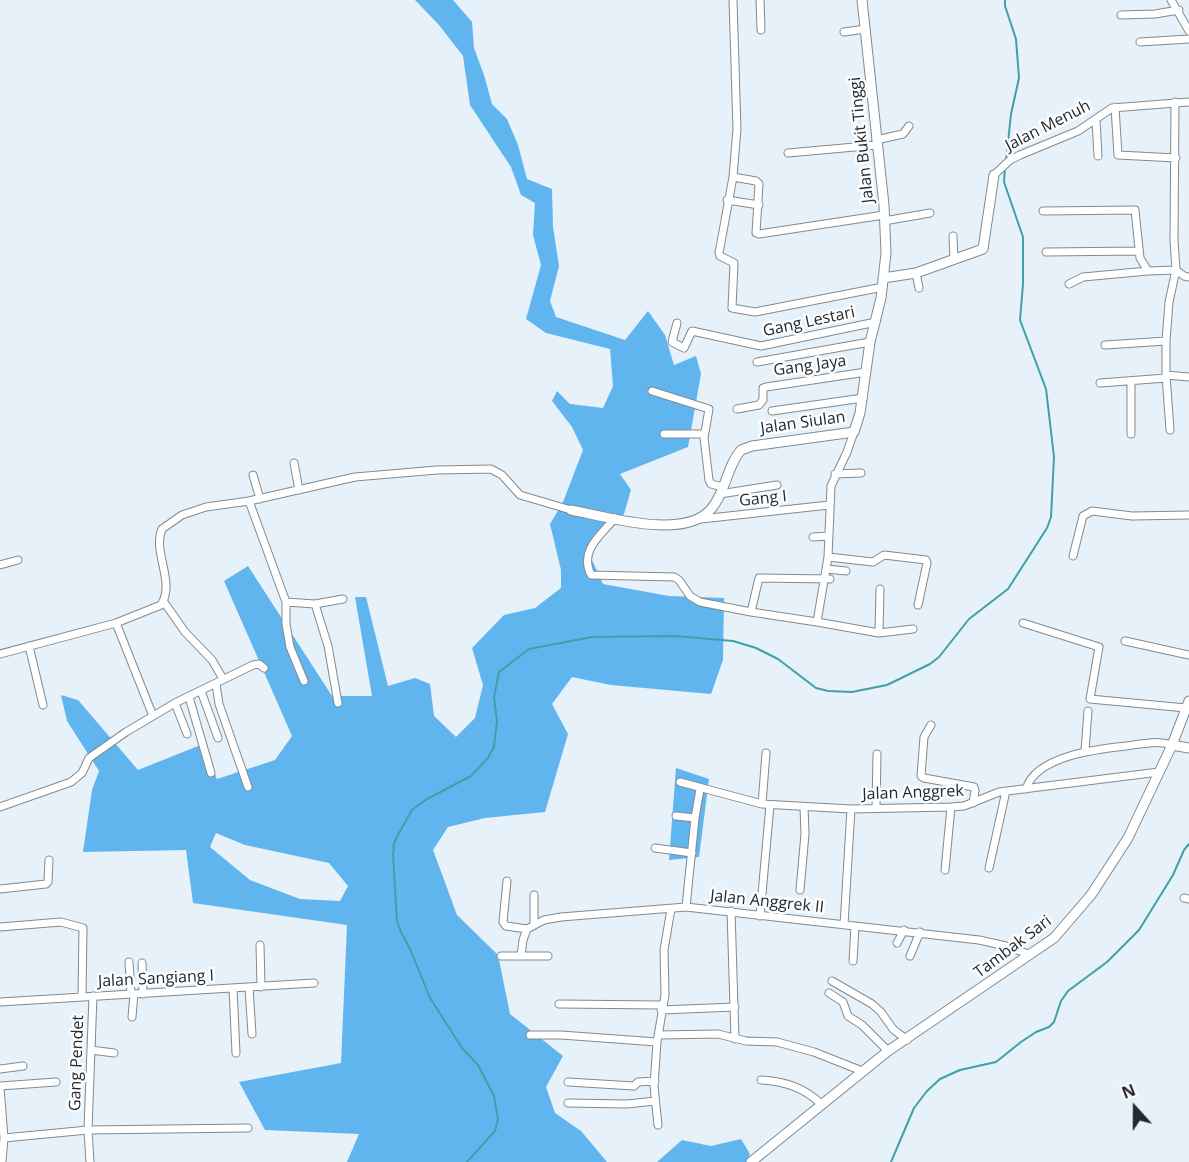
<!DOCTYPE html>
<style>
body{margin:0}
#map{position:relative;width:1189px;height:1162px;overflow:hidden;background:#e6f1f9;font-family:"Open Sans",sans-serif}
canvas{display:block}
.north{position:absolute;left:1105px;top:1078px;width:60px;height:60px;-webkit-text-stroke:4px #fbfdff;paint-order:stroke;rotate:339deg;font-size:16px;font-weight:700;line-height:24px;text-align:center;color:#25292c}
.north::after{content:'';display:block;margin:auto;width:21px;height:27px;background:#25292c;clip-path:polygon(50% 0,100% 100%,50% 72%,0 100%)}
</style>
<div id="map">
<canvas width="1189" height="1162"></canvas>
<div class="north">N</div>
</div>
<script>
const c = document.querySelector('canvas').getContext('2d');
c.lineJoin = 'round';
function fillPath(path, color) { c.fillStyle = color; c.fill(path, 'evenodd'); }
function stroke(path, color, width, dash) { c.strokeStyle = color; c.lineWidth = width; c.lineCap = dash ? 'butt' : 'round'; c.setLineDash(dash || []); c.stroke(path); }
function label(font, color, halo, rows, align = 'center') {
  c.font = font + ' "Open Sans",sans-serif'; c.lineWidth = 5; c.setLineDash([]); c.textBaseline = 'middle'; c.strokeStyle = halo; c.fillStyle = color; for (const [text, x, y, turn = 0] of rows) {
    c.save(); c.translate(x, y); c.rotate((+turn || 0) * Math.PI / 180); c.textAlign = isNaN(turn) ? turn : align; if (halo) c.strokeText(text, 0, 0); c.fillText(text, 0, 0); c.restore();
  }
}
const forest = new Path2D(`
 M 415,0 L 453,0 L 472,22 L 474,48 L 484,75 L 492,104 L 507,119 L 518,145 L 527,179 L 552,189 L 553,227 L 559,266 L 550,301 L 556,317 L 625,340 L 648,311 L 665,335 L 674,365 L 696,356 L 701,374 L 688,447 L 620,474 L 631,490 L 624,514 L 588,551 L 603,584 L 669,596 L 724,598 L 723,660 L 711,694 L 611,685 L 572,677 L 552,704 L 568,734 L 545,812 L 485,818 L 448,827 L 433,850 L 457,915 L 498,955 L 510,1014 L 563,1056 L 546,1087 L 555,1113 L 581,1131 L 607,1162 L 347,1162 L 359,1134 L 265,1130 L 239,1082 L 341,1063 L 347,925 L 193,903 L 186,850 L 83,852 L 92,790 L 99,771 L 67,721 L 61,695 L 78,700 L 138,770 L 203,744 L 217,779 L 275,760 L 292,736 L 224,581 L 248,566 L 332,696 L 372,696 L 355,597 L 366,597 L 388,686 L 415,678 L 430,684 L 434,716 L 456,737 L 475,718 L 483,685 L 472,648 L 504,615 L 535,608 L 561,588 L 561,570 L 550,524 L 563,502 L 583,450 L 572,427 L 552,401 L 557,391 L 570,404 L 603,408 L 613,386 L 610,349 L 546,333 L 526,319 L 541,265 L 533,235 L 535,203 L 521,195 L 511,167 L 470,105 L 463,56 L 439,25 ZM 216,833 L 245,845 L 329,863 L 348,886 L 340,901 L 300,899 L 250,880 L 210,847 Z
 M 676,768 L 709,779 L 699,857 L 669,860 Z
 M 741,1139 L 750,1154 L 746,1162 L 657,1162 L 682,1140 L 711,1146 Z`);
const stream = new Path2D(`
 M 1005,0 L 1005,6 L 1016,39 L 1019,78 L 1011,114 L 1006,162
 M 467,1162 L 495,1131 L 498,1119 L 494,1096 L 478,1065 L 462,1048 L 430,998 L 411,951 L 401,932 L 397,921 L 393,855 L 394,843 L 399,833 L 412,810 L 427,799 L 471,776 L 488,758 L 494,747 L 497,721 L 494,697 L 499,672 L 529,649 L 592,637 L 675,636 L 733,641 L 756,648 L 778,659 L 816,688 L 828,691 L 852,692 L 887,685 L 930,664 L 939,657 L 969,619 L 1008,589 L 1047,528 L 1051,517 L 1054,457 L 1046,389 L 1020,320 L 1023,284 L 1023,237 L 1004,182 L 1005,168
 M 891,1162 L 914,1108 L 927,1091 L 940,1079 L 960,1070 L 996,1062 L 1021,1042 L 1036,1032 L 1049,1027 L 1054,1022 L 1061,1001 L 1068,991 L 1107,962 L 1139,930 L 1173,875 L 1184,850 L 1189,844`);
const street = new Path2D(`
 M 733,0 L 737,129 L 733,177 L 756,181 L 759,184 L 756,233 L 759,234 L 884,215
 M 760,0 L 761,30
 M 1171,0 L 1189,31
 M 1121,15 L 1155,14 L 1179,10
 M 844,32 L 866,29
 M 1140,42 L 1189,39
 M 1115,107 L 1118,155 L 1176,158
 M 1096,120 L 1098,156
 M 876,140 L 903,134 L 909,126
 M 788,153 L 877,145
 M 994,175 L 1010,160 L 1020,155 L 1078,131 L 1112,108 L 1189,102
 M 733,177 L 719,253 L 720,256 L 734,263 L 732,308 L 755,312 L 883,287
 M 727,200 L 759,205
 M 1043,211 L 1135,210 L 1140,258 L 1148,271 L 1176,270 L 1174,240 L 1175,102
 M 884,221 L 930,213
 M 953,236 L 954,260
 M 1046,252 L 1139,251
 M 916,273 L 919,288
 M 1069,284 L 1083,277 L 1148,271
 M 677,323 L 672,342 L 684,348 L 692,331 L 761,346 L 876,322
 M 1105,345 L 1166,341
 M 757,362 L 870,342
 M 1166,375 L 1189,377
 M 1100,383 L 1166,378
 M 652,391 L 709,409 L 704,438 L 709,480 L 711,484 L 723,487
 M 737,409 L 759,405 L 763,400 L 763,388 L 766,387 L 866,372
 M 772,411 L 863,398
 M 1170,430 L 1166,375 L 1166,341 L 1169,302 L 1176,270 L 1184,276 L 1189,277
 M 664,434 L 704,434
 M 1131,434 L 1131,381
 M 294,463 L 299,490
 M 835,474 L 861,473
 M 253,475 L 260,499
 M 720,494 L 777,485
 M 249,501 L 286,602 L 286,624 L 290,647 L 304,681
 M 615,518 C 600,536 579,551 591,575 L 674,577 L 679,580 L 690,596 L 700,602 L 751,612 L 817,622 L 828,557 L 831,486 L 847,452 L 854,432
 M 701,519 L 829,505
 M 813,537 L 829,536
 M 1073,556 L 1083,516 L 1092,511 L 1132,516 L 1189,515
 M 828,557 L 873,562 L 884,555 L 926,560 L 927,563 L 918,605
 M 0,565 L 18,560
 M 826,569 L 846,571
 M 164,602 L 185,632 L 212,660 L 223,679
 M 286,602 L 315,604 L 343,599
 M 315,604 L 328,646 L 338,703
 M 751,612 L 759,578 L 830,579
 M 817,622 L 879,633 L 913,629
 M 116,623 L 153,716
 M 1023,623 L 1099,647 L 1090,699 L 1186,708
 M 879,633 L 880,589
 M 1125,641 L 1189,655
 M 29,646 L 43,705
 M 0,654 L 116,623 L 161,605 C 176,582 152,552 162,529 L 182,515 L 206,507 L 249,501 L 355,477 L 437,470 L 491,469 L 502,475 L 520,495 L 571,510
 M 216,684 L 219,704 L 248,787
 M 201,691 L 218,738
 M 189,697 L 211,773
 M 175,703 L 187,734
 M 931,725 L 924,737 L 921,776 L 924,778 L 974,787 L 975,791 L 973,803
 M 1085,751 L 1088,711
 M 680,782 L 762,804 L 851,809 L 951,807 L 964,806 L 999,792 L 1159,772
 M 1026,789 C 1036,756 1097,749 1126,746 C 1141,744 1157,740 1172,745
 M 762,804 L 766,753
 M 0,807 L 71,782 L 82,773 L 89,758 L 126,732 L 175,703 L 253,665 L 259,664 L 264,668
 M 876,807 L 877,754
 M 676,816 L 695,818
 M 655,848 L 692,853
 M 989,868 L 1006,791
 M 945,870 L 951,807
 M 507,881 L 503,922 L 506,926 L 527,929
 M 0,889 L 46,884 L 48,882 L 49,860
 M 800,890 L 805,834 L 804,807
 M 1184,898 L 1189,899
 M 686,907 L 695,818 L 700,789
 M 731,911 L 735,1039
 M 760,916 L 770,805
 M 534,925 L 534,895
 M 844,925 L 851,809
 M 0,927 L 61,922 L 83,928 L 82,997
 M 897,943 L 904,930
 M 260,945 L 261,987
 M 501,956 L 548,956
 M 521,956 L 523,940 L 527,929 L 544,920 L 561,917 L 686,907 L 979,940 L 1006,946 L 1031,955
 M 910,956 L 920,932
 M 853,961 L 855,926
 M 129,962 L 131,994
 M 142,963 L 143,994
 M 832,981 L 872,1004 L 881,1012 L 893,1029 L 907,1040
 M 249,987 L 252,1034
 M 233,988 L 236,1053
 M 829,993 L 843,1002 L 848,1016 L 862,1025 L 888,1051
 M 0,1002 L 314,983
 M 559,1004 L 662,1005
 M 661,1010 L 735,1007
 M 132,1017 L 134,994
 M 530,1035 L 561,1035 L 657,1042
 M 659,1035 L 718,1034 L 746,1041 L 777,1042 L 814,1052 L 862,1071
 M 91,1050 L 114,1053
 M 0,1069 L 23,1066
 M 761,1080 C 784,1081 804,1087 821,1104
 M 568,1082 L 634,1086 L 638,1082 L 655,1081
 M 0,1086 L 56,1082
 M 0,1087 L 4,1138 L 2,1162
 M 568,1103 L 627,1104 L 655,1101
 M 658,1125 L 654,1086 L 657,1042 L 665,995 L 664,950 L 671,909
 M 4,1138 L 88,1130 L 248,1128
 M 90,1162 L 88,1130 L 93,996`);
const secondary = new Path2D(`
 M 883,278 L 916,273 L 983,249 L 994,175
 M 571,510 C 608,517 686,541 712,508 C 726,491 727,466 741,450 L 752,446 L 854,432 L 860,413 L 870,342 L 881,298 L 886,253 L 884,205 L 862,0
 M 1172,745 L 1189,748
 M 751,1162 L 888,1051 L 1054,938 L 1091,895 L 1128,838 L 1172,745 L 1189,701`);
const streetNames = [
 ["Jalan Menuh",1048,126,-27],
 ["Jalan Bukit Tinggi",862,140,-96],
 ["Gang Lestari",809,322,-12],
 ["Gang Jaya",810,366,-8],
 ["Jalan Siulan",803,423,-8],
 ["Gang I",763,499,-6],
 ["Jalan Anggrek",913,793,-2],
 ["Jalan Anggrek II",767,902,6],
 ["Tambak Sari",1013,947,-37],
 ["Jalan Sangiang I",156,979,-3],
 ["Gang Pendet",77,1063,-88]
];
fillPath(forest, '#61b5ef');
stroke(stream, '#3ea1a9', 2);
stroke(street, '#808a91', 9);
stroke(secondary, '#808a91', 11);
stroke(street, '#fff', 7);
stroke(secondary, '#fff', 9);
label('16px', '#25292c', '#fbfdff', streetNames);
</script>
